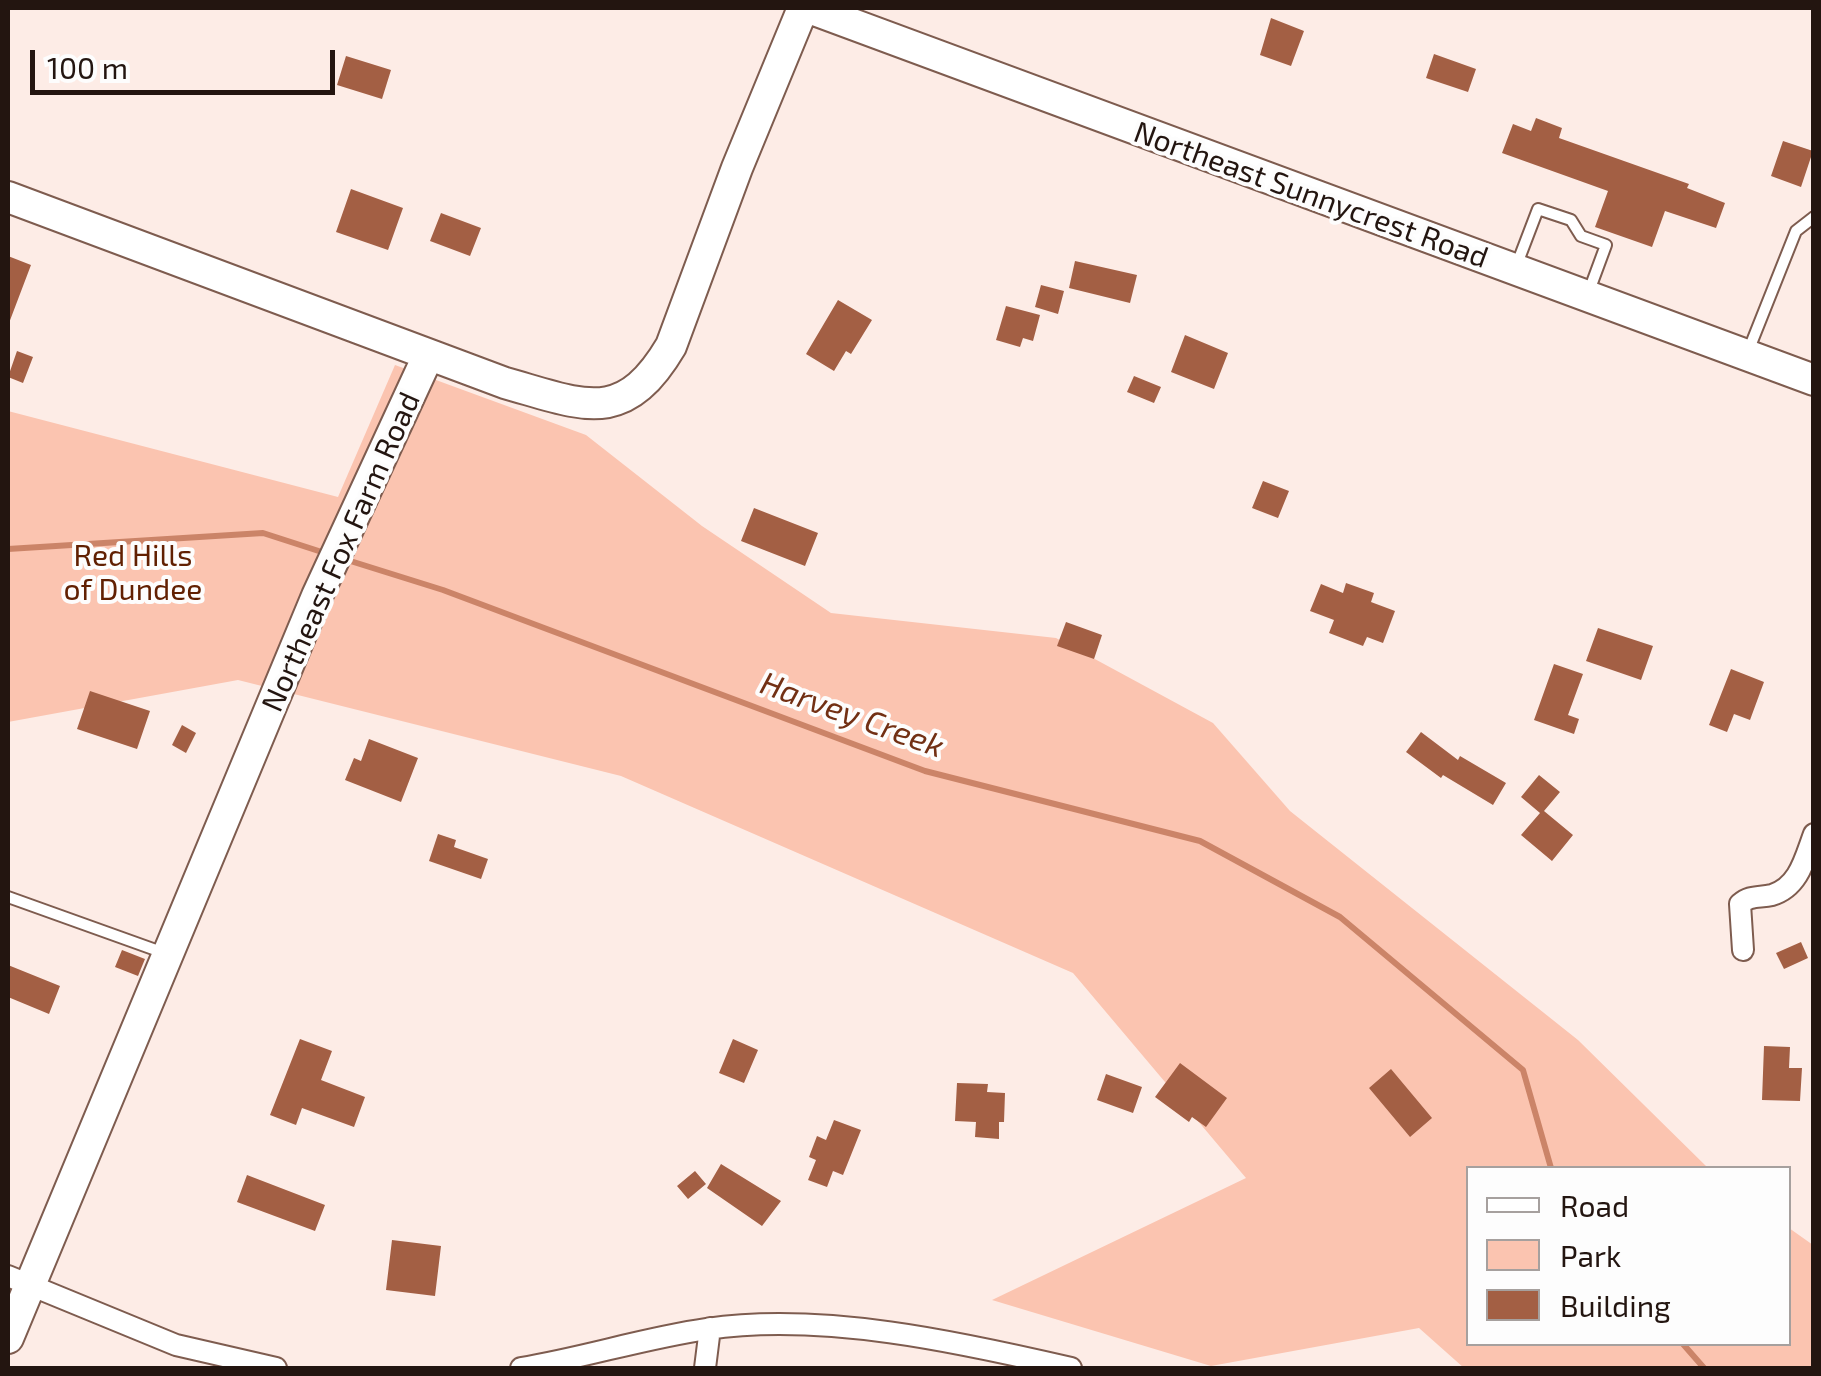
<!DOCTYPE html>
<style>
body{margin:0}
#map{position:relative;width:1821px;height:1376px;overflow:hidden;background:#fdece6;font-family:"Exo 2",sans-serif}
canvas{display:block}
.frame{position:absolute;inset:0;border:10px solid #231510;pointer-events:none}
.legend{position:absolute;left:1466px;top:1166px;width:325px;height:180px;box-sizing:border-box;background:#fdfdfd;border:2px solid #a6a09e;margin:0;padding:12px 18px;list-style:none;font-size:30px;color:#231510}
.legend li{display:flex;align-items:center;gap:20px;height:50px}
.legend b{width:50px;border:2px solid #a6a09e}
.scale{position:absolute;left:30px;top:50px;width:305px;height:45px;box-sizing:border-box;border:5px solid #231510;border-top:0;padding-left:12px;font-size:30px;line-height:35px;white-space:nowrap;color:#231510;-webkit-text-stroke:8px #fdfdfd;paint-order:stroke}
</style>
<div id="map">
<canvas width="1821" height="1376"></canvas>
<div class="frame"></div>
<ul class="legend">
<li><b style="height:12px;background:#fff"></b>Road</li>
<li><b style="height:28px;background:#fbc4b0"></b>Park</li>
<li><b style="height:28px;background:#a35f44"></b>Building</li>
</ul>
<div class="scale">100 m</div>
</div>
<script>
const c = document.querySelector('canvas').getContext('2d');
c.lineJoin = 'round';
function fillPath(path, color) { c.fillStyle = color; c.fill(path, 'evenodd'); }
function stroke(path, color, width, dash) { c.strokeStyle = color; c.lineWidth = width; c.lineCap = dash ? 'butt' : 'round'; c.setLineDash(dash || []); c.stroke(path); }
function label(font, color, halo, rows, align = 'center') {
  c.font = font + ' "Exo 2",sans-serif'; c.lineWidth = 8; c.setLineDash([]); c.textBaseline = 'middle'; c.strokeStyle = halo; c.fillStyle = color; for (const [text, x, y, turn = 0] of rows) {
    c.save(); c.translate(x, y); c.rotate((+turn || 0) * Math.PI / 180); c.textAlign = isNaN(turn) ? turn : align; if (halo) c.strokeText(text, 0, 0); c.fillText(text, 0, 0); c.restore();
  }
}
const green = new Path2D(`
 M 395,365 L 586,435 L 702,526 L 831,613 L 1056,638 L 1213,723 L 1290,811 L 1578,1040 L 1708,1168 L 1468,1168 L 1468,1344 L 1788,1344 L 1789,1228 L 1813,1245 L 1813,1368 L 1464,1368 L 1419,1328 L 1211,1366 L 992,1300 L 1246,1178 L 1073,973 L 621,776 L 238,680 L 8,722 L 8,411 L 338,497 Z`);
const stream = new Path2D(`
 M 8,549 L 263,533 L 328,554
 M 344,559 L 443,590 L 925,771 L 1200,841 L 1340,917 L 1523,1070 L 1551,1168
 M 1683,1344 L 1704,1368`);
const building = new Path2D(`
 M 1271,18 L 1304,31 L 1291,66 L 1260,55 Z
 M 1434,54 L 1476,69 L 1468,92 L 1426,78 Z
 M 346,56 L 391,70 L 382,99 L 337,85 Z
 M 1536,118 L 1562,128 L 1559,138 L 1689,184 L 1687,188 L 1725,203 L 1716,228 L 1665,211 L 1652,247 L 1595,227 L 1608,191 L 1502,153 L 1513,124 L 1531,131 Z
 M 1783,141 L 1813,151 L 1801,187 L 1771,176 Z
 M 351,189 L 403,208 L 388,250 L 336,232 Z
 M 441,213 L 481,228 L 470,256 L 430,241 Z
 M 8,256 L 31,265 L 9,323 L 8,323 Z
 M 1075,261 L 1137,275 L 1130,303 L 1069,288 Z
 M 1041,285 L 1064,291 L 1058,314 L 1035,307 Z
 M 838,300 L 872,320 L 851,354 L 846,351 L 834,371 L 806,354 Z
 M 1006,306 L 1040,315 L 1033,341 L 1023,338 L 1020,347 L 996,340 Z
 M 1185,335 L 1228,353 L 1214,389 L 1171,372 Z
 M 17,351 L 33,357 L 23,383 L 8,377 Z
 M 1134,376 L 1161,387 L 1154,403 L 1127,392 Z
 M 1263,481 L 1289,491 L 1278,518 L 1252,508 Z
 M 754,508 L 818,533 L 805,566 L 741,541 Z
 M 1346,583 L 1374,593 L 1371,602 L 1395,611 L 1383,643 L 1367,637 L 1363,646 L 1329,633 L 1334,620 L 1310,611 L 1321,584 L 1343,593 Z
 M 1066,622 L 1102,635 L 1094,659 L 1057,646 Z
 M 1598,628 L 1653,646 L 1641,680 L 1586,661 Z
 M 1554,664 L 1583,674 L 1568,715 L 1579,719 L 1574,734 L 1534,720 Z
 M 1731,669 L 1764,682 L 1750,720 L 1734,714 L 1727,732 L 1709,725 Z
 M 90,691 L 150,711 L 137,749 L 77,729 Z
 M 182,725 L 196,733 L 186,753 L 172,745 Z
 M 1421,732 L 1458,760 L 1460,756 L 1506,783 L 1493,805 L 1443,775 L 1441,778 L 1406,752 Z
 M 369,739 L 418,758 L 401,802 L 345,780 L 354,758 L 361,761 Z
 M 1539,775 L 1560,792 L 1544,811 L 1573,835 L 1552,861 L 1521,835 L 1540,813 L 1521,797 Z
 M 438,834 L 456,840 L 454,847 L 488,859 L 481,879 L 429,861 Z
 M 1801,942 L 1808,958 L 1784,969 L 1776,953 Z
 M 122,950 L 145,959 L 138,976 L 115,967 Z
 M 8,965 L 60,986 L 49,1014 L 8,997 Z
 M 300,1039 L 332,1051 L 321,1080 L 365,1097 L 354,1127 L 302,1108 L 296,1125 L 270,1115 Z
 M 733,1039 L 758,1050 L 744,1083 L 719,1073 Z
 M 1764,1046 L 1790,1047 L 1789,1068 L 1802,1068 L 1800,1101 L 1762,1100 Z
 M 1180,1063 L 1227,1098 L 1206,1127 L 1192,1117 L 1189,1122 L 1155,1097 Z
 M 1391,1069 L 1432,1118 L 1410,1137 L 1369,1088 Z
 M 1106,1074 L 1142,1087 L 1133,1113 L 1097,1100 Z
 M 957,1083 L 988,1084 L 987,1092 L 1005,1093 L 1004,1122 L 999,1122 L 999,1139 L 975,1137 L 976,1122 L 955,1121 Z
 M 834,1120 L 861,1130 L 843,1175 L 833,1171 L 827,1187 L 808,1180 L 816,1160 L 809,1157 L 817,1136 L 826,1140 Z
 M 721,1164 L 781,1201 L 762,1226 L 707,1188 Z
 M 695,1171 L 706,1184 L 688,1199 L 677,1186 Z
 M 247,1175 L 325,1205 L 315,1231 L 237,1202 Z
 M 392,1240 L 441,1246 L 435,1296 L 386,1290 Z`);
const lane = new Path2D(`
 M 1517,264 L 1538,209 L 1571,220 L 1581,236 L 1606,245 L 1589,291
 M 1749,349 L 1796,231 L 1814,217
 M 8,897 L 167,954`);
const street = new Path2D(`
 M 1743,950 L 1740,904 C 1750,895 1759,898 1772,895 C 1799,887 1805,858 1814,834
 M 8,1276 L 176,1345 L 276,1368
 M 521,1368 C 583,1358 644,1338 707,1329 C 822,1312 959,1342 1071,1368
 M 705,1368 L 710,1328`);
const secondary = new Path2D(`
 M 809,8 L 1814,380
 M 8,197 L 505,383 C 584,405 623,427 671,346 L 737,168 L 803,8
 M 8,1338 L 317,596 L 428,356`);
const streetNames = [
 ["Northeast Sunnycrest Road",1311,195,20],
 ["Northeast Fox Farm Road",341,552,-66]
];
const parkNames = [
 ["Red Hills",133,556],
 ["of Dundee",133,590]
];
const waterNames = [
 ["Harvey Creek",852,715,20]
];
fillPath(green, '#fbc4b0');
stroke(stream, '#cb8468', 6);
fillPath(building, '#a35f44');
stroke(lane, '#7e5c4f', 14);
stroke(street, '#7e5c4f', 24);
stroke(secondary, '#7e5c4f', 34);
stroke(lane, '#fff', 10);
stroke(street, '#fff', 20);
stroke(secondary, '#fff', 30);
label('30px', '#231510', '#fdfdfd', streetNames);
label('30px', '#612002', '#fdfdfd', parkNames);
label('italic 32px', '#723014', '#fdfdfd', waterNames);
</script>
